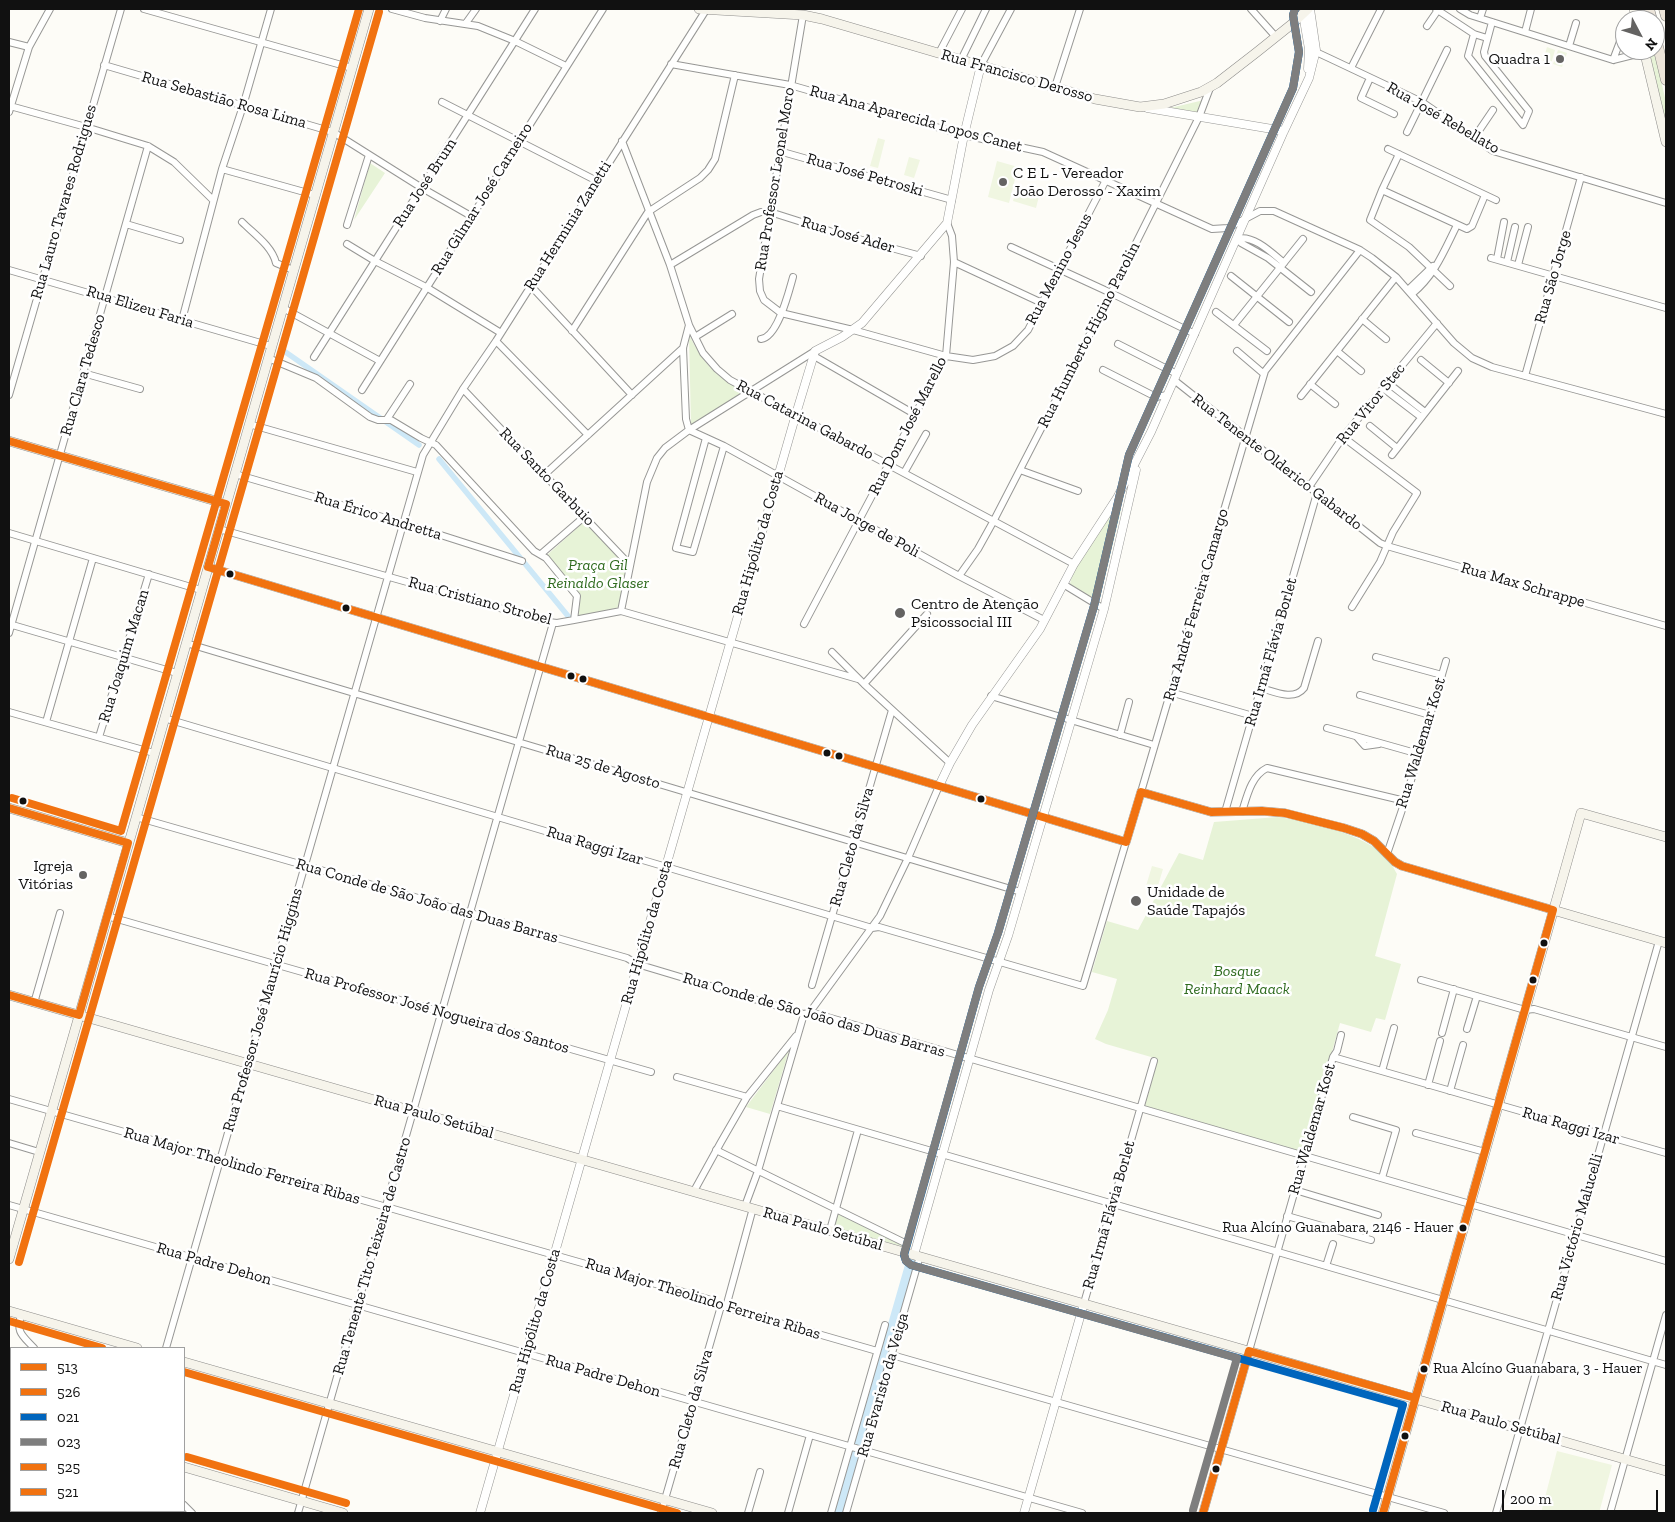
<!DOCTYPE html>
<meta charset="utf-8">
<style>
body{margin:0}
#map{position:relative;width:1675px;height:1522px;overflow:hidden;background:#fdfcf7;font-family:"Zilla Slab",serif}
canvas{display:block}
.frame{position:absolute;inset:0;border:10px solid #111;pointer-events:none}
.legend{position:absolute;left:10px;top:1347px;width:175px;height:165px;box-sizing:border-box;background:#fff;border:1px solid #a0a0a0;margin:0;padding:6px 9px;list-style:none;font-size:15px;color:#111}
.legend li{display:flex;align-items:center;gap:10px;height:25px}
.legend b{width:25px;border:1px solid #a0a0a0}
.north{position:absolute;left:1615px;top:10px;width:50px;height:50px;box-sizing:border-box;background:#fff;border:1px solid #a0a0a0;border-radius:50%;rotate:130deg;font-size:14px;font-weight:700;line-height:20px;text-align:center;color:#111}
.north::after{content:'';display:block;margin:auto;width:18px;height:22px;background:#646362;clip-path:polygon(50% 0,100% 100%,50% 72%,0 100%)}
.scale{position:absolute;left:1502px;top:1490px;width:156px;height:22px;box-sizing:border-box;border:2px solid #111;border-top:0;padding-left:6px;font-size:15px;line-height:18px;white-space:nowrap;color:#111;-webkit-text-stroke:4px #fff;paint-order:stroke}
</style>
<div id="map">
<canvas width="1675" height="1522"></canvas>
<div class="frame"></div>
<ul class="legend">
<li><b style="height:6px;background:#f17210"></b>513</li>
<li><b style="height:6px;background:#f17210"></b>526</li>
<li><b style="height:6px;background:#0065bd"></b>021</li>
<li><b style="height:6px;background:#7e7e7e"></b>023</li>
<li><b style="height:6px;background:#f17210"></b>525</li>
<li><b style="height:6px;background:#f17210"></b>521</li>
</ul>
<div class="north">N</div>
<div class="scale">200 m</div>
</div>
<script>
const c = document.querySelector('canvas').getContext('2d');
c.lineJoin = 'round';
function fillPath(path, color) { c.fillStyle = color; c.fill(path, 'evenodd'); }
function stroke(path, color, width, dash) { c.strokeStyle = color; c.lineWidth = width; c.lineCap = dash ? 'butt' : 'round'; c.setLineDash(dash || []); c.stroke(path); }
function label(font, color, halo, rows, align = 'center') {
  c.font = font + ' "Zilla Slab",serif'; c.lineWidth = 5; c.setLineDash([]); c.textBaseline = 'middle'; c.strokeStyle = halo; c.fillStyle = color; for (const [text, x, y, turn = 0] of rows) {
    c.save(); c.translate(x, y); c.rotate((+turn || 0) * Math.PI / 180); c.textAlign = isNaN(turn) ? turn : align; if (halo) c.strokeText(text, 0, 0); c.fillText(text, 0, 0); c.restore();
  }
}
const green = new Path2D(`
 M 1648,50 L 1654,50 L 1666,102 L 1666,124 Z
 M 1204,100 L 1198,113 L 1170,108 Z
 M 370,163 L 385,173 L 354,220 Z
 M 689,335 C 705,366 715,375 745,393 L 691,426 Z
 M 1117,507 L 1121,510 L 1100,598 L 1096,600 L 1073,586 L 1070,584 C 1073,565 1103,526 1115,509 Z
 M 585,521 L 627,566 L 620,607 L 578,617 L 581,595 L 546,556 Z
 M 1278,817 C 1311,822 1354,832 1381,852 C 1388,857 1393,867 1397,874 L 1375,956 L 1401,964 L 1385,1020 L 1376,1018 L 1371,1032 L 1340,1023 L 1304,1153 L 1145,1106 L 1158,1059 L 1106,1044 L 1095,1039 L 1108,1010 L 1117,979 L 1092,972 L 1107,921 L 1138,930 L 1179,853 L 1203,860 L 1214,822 Z
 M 789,1050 L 770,1114 L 746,1107 Z
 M 838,1214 L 905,1247 L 834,1228 Z`);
const pitch = new Path2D(`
 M 1547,47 L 1555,50 L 1551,64 L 1543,61 Z
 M 1558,50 L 1567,53 L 1562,67 L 1553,64 Z
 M 878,138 L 885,140 L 878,168 L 870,166 Z
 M 909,157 L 920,160 L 914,178 L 904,175 Z
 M 997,161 L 1018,167 L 1009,203 L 988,197 Z
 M 1016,189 L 1039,196 L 1036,208 L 1013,201 Z
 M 1152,866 L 1163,869 L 1157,889 L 1146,886 Z
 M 1557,1451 L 1612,1465 L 1599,1513 L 1541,1513 Z`);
const canal = new Path2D(`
 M 284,351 L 419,445
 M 439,459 L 568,616`);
const river = new Path2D(`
 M 839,1513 L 911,1262`);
const minor = new Path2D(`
 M 144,9 L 352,68
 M 392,9 L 425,18 L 478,26 L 515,41 L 566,66
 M 1251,9 L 1276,37
 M 1436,9 L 1474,34 L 1487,38
 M 1460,9 L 1470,15 L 1613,60 L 1645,52
 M 803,15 L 759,279 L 760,291 L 764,300 L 781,313 L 853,330 L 946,356 L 973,360 L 995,356 L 1013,346 L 1028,330 L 1106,180
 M 1480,18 L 1483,9
 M 440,21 L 446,9
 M 466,23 L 476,9
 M 1427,26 L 1438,10
 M 1525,32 L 1531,9
 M 1474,34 L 1468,56 L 1523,125 L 1529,111 L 1485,56 L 1484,52 L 1492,22
 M 9,42 L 29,47
 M 1569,46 L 1576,23
 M 1311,52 L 1316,52 L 1331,59 L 1422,102 L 1493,151 L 1666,203
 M 939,53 L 962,9
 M 961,60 L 986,9
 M 1613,60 L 1621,39
 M 671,64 L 790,85 L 964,135 L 1043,152 L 1212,229 L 1228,228 L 1260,211 L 1274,211 L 1360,250 L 1372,258 L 1396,277 L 1454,343 L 1472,358 L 1492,367 L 1666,414
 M 104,65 L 333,132 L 422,188 L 471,216
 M 981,65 L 1011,9
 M 1351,68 L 1381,9
 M 1370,78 L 1361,98 L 1394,114
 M 1055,87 L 1080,9
 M 442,102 L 597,181
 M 10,106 L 86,127 L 148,146 L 174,162 L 213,200
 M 9,112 L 29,47 L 50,9
 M 1407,132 L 1447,50
 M 1474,138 L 1493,110
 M 622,141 L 670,265 L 689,325 L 683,348 L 686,419 L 689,430 L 724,446 L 959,576 L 1044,620
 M 1388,149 L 1496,200
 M 779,151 L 952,200
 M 1399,154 L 1382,190 L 1370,220 L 1409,247 L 1450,286
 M 222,169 L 315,195
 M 1382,190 L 1467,229 L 1472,226 L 1485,195
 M 242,222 C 254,234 272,246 276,263 L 293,270
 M 126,224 L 180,240
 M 347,225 L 369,155
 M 1237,239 L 1241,243 L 1268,258 L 1311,292
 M 1237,239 C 1253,234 1272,253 1284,263
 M 347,244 L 375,261 L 426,287 L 501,333
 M 1011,247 L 1111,293 L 1195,334
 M 1491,258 L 1666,308
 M 1497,259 L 1504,222
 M 954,262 L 1042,303
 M 1507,262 L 1515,227
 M 670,265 L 753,215 L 761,212 L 770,212 L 833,232 L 921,256
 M 1518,265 L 1528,227
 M 9,270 L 271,346
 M 1231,276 L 1289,322
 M 531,286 L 632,395
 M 1408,290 L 1433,266
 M 1412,294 C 1435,275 1444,251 1457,225
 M 283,308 L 380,361
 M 1216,312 L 1267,351
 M 1362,319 L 1386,339
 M 182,320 L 222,169 L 243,106 L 271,9
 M 689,325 L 703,353 L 717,369 L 730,380 L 1074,564
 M 1234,325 L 1303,239
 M 572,331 L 648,212 L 700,178 L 708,170 L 715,159 L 735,75
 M 695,337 L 732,314
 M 761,339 C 778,337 789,291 793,277
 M 496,341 L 588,435
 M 1118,344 L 1177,374
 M 1237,351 L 1264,374
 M 1337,351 L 1361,371
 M 814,356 L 916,415
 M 314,357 L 535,9
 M 268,358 L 316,378 L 370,417 L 378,420 L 391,420 L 421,438 L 436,445 L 534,551 L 546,558 L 577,596 L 574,620
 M 1421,360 L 1449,383
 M 1103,370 L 1156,397 L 1167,395
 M 83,373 L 140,389
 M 1525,376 L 1581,177
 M 1174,380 L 1380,543 L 1387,546 L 1666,626
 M 1388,383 L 1425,412
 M 1310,384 L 1335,404
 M 1383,388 L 1421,417
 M 463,389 L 630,565
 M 362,390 L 603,9
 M 9,395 L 121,9
 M 1301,396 L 1396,277
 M 387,419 L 410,384
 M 249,424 L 417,472
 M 1370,426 L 1397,448
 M 1343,437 L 1417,493 L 1393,532 L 1380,562 L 1352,607
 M 706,438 L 676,548 L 693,552 L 724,446
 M 1392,455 L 1458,371
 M 1020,470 L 1078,491
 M 904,473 L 926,434
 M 235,474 L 403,523 L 522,561
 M 544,475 L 683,348
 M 1309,487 L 1343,437 L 1437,323
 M 219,529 L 549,622 L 557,623 L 574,620 L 621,611 L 858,679
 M 9,533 L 201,590
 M 541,554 L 584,517
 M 959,576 L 978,549 L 993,522 L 1111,293 L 1199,117 L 1210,88
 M 1063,584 L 1104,609
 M 621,611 L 647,482 L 657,458 L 665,448 L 689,430 L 815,351
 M 9,624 L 177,673
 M 804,624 L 946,356 L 954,262 L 952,236 L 947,223
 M 9,633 L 148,146
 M 186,643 L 1021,892
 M 832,652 L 864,684 L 950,763
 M 1376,657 L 1442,675
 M 864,684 L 927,614
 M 1261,688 C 1275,692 1294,701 1304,688 L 1318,641
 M 1170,692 L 1253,716
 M 1360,695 L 1430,715
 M 991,696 L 1154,745
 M 9,712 L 154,753
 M 164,718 L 872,928 L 879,927 L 1083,986 L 1126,842
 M 46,722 L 93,558
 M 1327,728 L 1419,754
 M 1120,735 L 1129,702
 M 99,737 L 149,574
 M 1357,737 L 1365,746 L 1379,744
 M 1141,792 L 1265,371 L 1360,250
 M 1225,812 L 1317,493
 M 1242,812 C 1247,796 1251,776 1267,768 L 1405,801
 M 136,817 L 627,958 L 637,964 L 804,1014 L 810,1012 L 1666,1261
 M 1387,854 L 1405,801 L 1446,661
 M 107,916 L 651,1072
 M 1421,980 L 1525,1010 L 1534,1009 L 1666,1047
 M 812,985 L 892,710
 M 34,1003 L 60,913
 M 810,1012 L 880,916 L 908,858 L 939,786
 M 1467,1029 L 1477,996
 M 1442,1033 L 1454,989
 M 1333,1057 L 1666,1153
 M 1382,1071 L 1394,1028
 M 677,1077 L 747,1097
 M 1428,1085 L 1440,1041
 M 1450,1091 L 1463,1045
 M 9,1099 L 708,1299 L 721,1306 L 877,1351
 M 777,1106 L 1666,1365
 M 1353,1117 L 1396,1130 L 1382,1178
 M 1416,1133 L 1485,1152
 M 9,1143 L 39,1152
 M 716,1150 L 907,1244
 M 1295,1190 L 1378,1215
 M 694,1191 L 721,1142 L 747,1097 L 796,1036
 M 9,1205 L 1082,1513
 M 745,1206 L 758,1171 L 804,1014
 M 1287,1216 L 1371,1240
 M 830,1230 L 858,1130
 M 1326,1266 L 1333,1244
 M 1084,1303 L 1154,1061
 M 726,1307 L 753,1208
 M 21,1315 C 16,1333 22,1335 34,1348
 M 166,1348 L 423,455 L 463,389 L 496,341 L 706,10
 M 1249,1351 L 1333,1057 L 1337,1051 L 1341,1035
 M 892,1355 L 1444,1513
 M 184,1505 L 192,1513
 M 119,1513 L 120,1511
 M 298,1513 L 553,623
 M 661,1513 L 721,1306
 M 748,1513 L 760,1472
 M 788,1513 L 810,1435
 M 831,1513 L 885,1325
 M 846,1513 L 920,1256
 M 1496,1513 L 1659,941
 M 1610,1513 L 1666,1315`);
const tertiary = new Path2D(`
 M 1303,14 L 1309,49 L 1308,69
 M 1147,108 L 1284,131
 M 208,567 L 1126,842 L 1141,792 L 1211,812 L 1262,811 L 1285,813 L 1344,828 L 1362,834 L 1374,841 L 1395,862 L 1402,866 L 1553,910
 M 939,786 L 950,763 L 972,725 L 1040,629 L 1074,564 L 1117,498 L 1151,432 L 1284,131 L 1309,78 L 1316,50 L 1310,9
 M 914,1255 L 989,990 L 1008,936 L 1104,609 L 1136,470
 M 480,1513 L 796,414 L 815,351 L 842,337 L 862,323 L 947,223 L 964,135 L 981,65
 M 1024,1513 L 1084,1303
 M 1203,1513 L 1249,1351`);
const secondary = new Path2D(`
 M 699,9 L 803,15 L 822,19 L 1095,99 L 1140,107 L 1164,104 L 1201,92 L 1217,83 L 1257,52 L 1292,24 L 1308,9
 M 1634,9 L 1637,20
 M 1644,50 L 1666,142
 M 9,441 L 226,504
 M 9,808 L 128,843
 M 1553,910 L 1666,943
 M 9,995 L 1666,1471
 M 9,1259 L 369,9
 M 9,1311 L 137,1348
 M 184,1362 L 712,1513
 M 9,1417 L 11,1418
 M 184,1467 L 343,1513
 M 1383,1513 L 1581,813 L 1666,837`);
const trunk = new Path2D(`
 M 1649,9 L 1652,20
 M 1664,9 L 1666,16
 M 1655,34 L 1666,80`);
const bus1 = new Path2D(`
 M 9,441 L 226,504 L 208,567 L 1126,842 L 1141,792 L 1211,812 L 1262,811 L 1285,813 L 1344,828 L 1362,834 L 1374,841 L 1395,862 L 1402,866 L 1553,910 L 1383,1513
 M 1203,1513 L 1249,1351 L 1415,1398`);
const bus2 = new Path2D(`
 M 19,1262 L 379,12
 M 9,1321 L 102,1348
 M 184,1372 L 677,1513`);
const bus3 = new Path2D(`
 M 1295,9 L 1293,15 L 1299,52 L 1293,88 L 1129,455 L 1094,606 L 998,933 L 979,987 L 904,1255 L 906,1261 L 911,1265 L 1403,1405 L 1373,1510`);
const bus4 = new Path2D(`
 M 1193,1510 L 1237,1358 L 911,1265 L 906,1261 L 904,1254 L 979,987 L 998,933 L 1094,606 L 1129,455 L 1293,88 L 1299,52 L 1293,15 L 1295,9`);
const bus5 = new Path2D(`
 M 12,798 L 121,831 L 359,9
 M 187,1457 L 346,1503`);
const bus6 = new Path2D(`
 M 9,808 L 128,843 L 79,1015 L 9,995`);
const markers = [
 [1560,59,5,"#646362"],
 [1003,182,5,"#646362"],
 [230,574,4.5,"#111"],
 [346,608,4.5,"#111"],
 [900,613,6,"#646362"],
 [571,676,4.5,"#111"],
 [583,679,4.5,"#111"],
 [827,753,4.5,"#111"],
 [839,756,4.5,"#111"],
 [981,799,4.5,"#111"],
 [23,801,4.5,"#111"],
 [83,875,5,"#646362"],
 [1136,901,6,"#646362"],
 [1544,943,4.5,"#111"],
 [1533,980,4.5,"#111"],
 [1463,1228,4.5,"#111"],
 [1424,1369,4.5,"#111"],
 [1405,1436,4.5,"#111"],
 [1216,1469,4.5,"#111"]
];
const busNames = [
 ["Rua Alcíno Guanabara, 2146 - Hauer",1454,1228],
 ["Rua Alcíno Guanabara, 3 - Hauer",1433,1369,"left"]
];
const poiNames = [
 ["Quadra 1",1550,59,"right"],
 ["C E L - Vereador",1013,173],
 ["João Derosso - Xaxim",1013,191],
 ["Centro de Atenção",911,604],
 ["Psicossocial III",911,622],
 ["Igreja",73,866,"right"],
 ["Vitórias",73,884,"right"],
 ["Unidade de",1147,892],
 ["Saúde Tapajós",1147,910]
];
const streetNames = [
 ["Rua Francisco Derosso",1017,76,16],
 ["Rua Sebastião Rosa Lima",224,100,16],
 ["Rua José Rebellato",1443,118,30],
 ["Rua Ana Aparecida Lopos Canet",916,119,15],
 ["Rua José Petroski",865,175,16],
 ["Rua Professor Leonel Moro",775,179,-81],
 ["Rua José Brum",425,183,-57],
 ["Rua Gilmar José Carneiro",482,199,-58],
 ["Rua Lauro Tavares Rodrigues",64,202,-74],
 ["Rua Herminia Zanetti",568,226,-58],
 ["Rua José Ader",848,235,16],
 ["Rua Menino Jesus",1059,269,-62],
 ["Rua São Jorge",1553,277,-74],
 ["Rua Elizeu Faria",140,307,17],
 ["Rua Humberto Higino Parolin",1089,335,-63],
 ["Rua Clara Tedesco",83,375,-74],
 ["Rua Vitor Stec",1371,404,-51],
 ["Rua Catarina Gabardo",805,420,28],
 ["Rua Dom José Marello",908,426,-63],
 ["Rua Tenente Olderico Gabardo",1277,462,38],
 ["Rua Santo Garbuio",547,477,46],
 ["Rua Érico Andretta",378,516,17],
 ["Rua Jorge de Poli",867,525,29],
 ["Rua Hipólito da Costa",758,543,-74],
 ["Rua Max Schrappe",1523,585,16],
 ["Rua Cristiano Strobel",480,601,15],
 ["Rua André Ferreira Camargo",1196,605,-74],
 ["Rua Irmã Flávia Borlet",1271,652,-74],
 ["Rua Joaquim Macan",124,656,-73],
 ["Rua Waldemar Kost",1421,743,-73],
 ["Rua 25 de Agosto",603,767,17],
 ["Rua Raggi Izar",595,846,17],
 ["Rua Cleto da Silva",852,847,-74],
 ["Rua Conde de São João das Duas Barras",427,901,16],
 ["Rua Hipólito da Costa",647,932,-74],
 ["Rua Professor José Maurício Higgins",263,1010,-74],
 ["Rua Professor José Nogueira dos Santos",437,1011,16],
 ["Rua Conde de São João das Duas Barras",814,1015,16],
 ["Rua Paulo Setúbal",434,1117,16],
 ["Rua Raggi Izar",1571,1126,16],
 ["Rua Waldemar Kost",1312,1129,-74],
 ["Rua Major Theolindo Ferreira Ribas",242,1166,16],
 ["Rua Irmã Flávia Borlet",1109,1215,-74],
 ["Rua Victório Malucelli",1577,1227,-74],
 ["Rua Paulo Setúbal",823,1229,16],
 ["Rua Tenente Tito Teixeira de Castro",372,1256,-74],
 ["Rua Padre Dehon",214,1264,16],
 ["Rua Major Theolindo Ferreira Ribas",703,1299,17],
 ["Rua Hipólito da Costa",535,1321,-74],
 ["Rua Padre Dehon",603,1376,16],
 ["Rua Evaristo da Veiga",883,1385,-74],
 ["Rua Cleto da Silva",691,1409,-74],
 ["Rua Paulo Setúbal",1501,1423,16]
];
const parkNames = [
 ["Praça Gil",598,565],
 ["Reinaldo Glaser",598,583],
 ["Bosque",1237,971],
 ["Reinhard Maack",1237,989]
];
fillPath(green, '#e7f3d7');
fillPath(pitch, '#f0f6e1');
stroke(canal, '#cde8f7', 5.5);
stroke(river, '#cde8f7', 10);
stroke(minor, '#979795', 8);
stroke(tertiary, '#979795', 9);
stroke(secondary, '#8e8d8b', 10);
stroke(trunk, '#858482', 11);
stroke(minor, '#fffffe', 6);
stroke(tertiary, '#fffffe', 8);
stroke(secondary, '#f6f4eb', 9);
stroke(trunk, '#ece5da', 10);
stroke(bus1, '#f17210', 8);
stroke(bus2, '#f17210', 8);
stroke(bus3, '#0065bd', 8);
stroke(bus4, '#7e7e7e', 8);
stroke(bus5, '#f17210', 8);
stroke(bus6, '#f17210', 8);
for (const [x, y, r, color] of markers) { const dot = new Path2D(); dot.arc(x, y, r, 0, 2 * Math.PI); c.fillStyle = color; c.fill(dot); stroke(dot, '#fff', 2); }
label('15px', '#111', '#fff', busNames, 'right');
label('16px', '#111', '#fff', poiNames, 'left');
label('16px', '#111', '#fff', streetNames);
label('italic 16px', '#2f6b1f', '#fff', parkNames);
</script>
